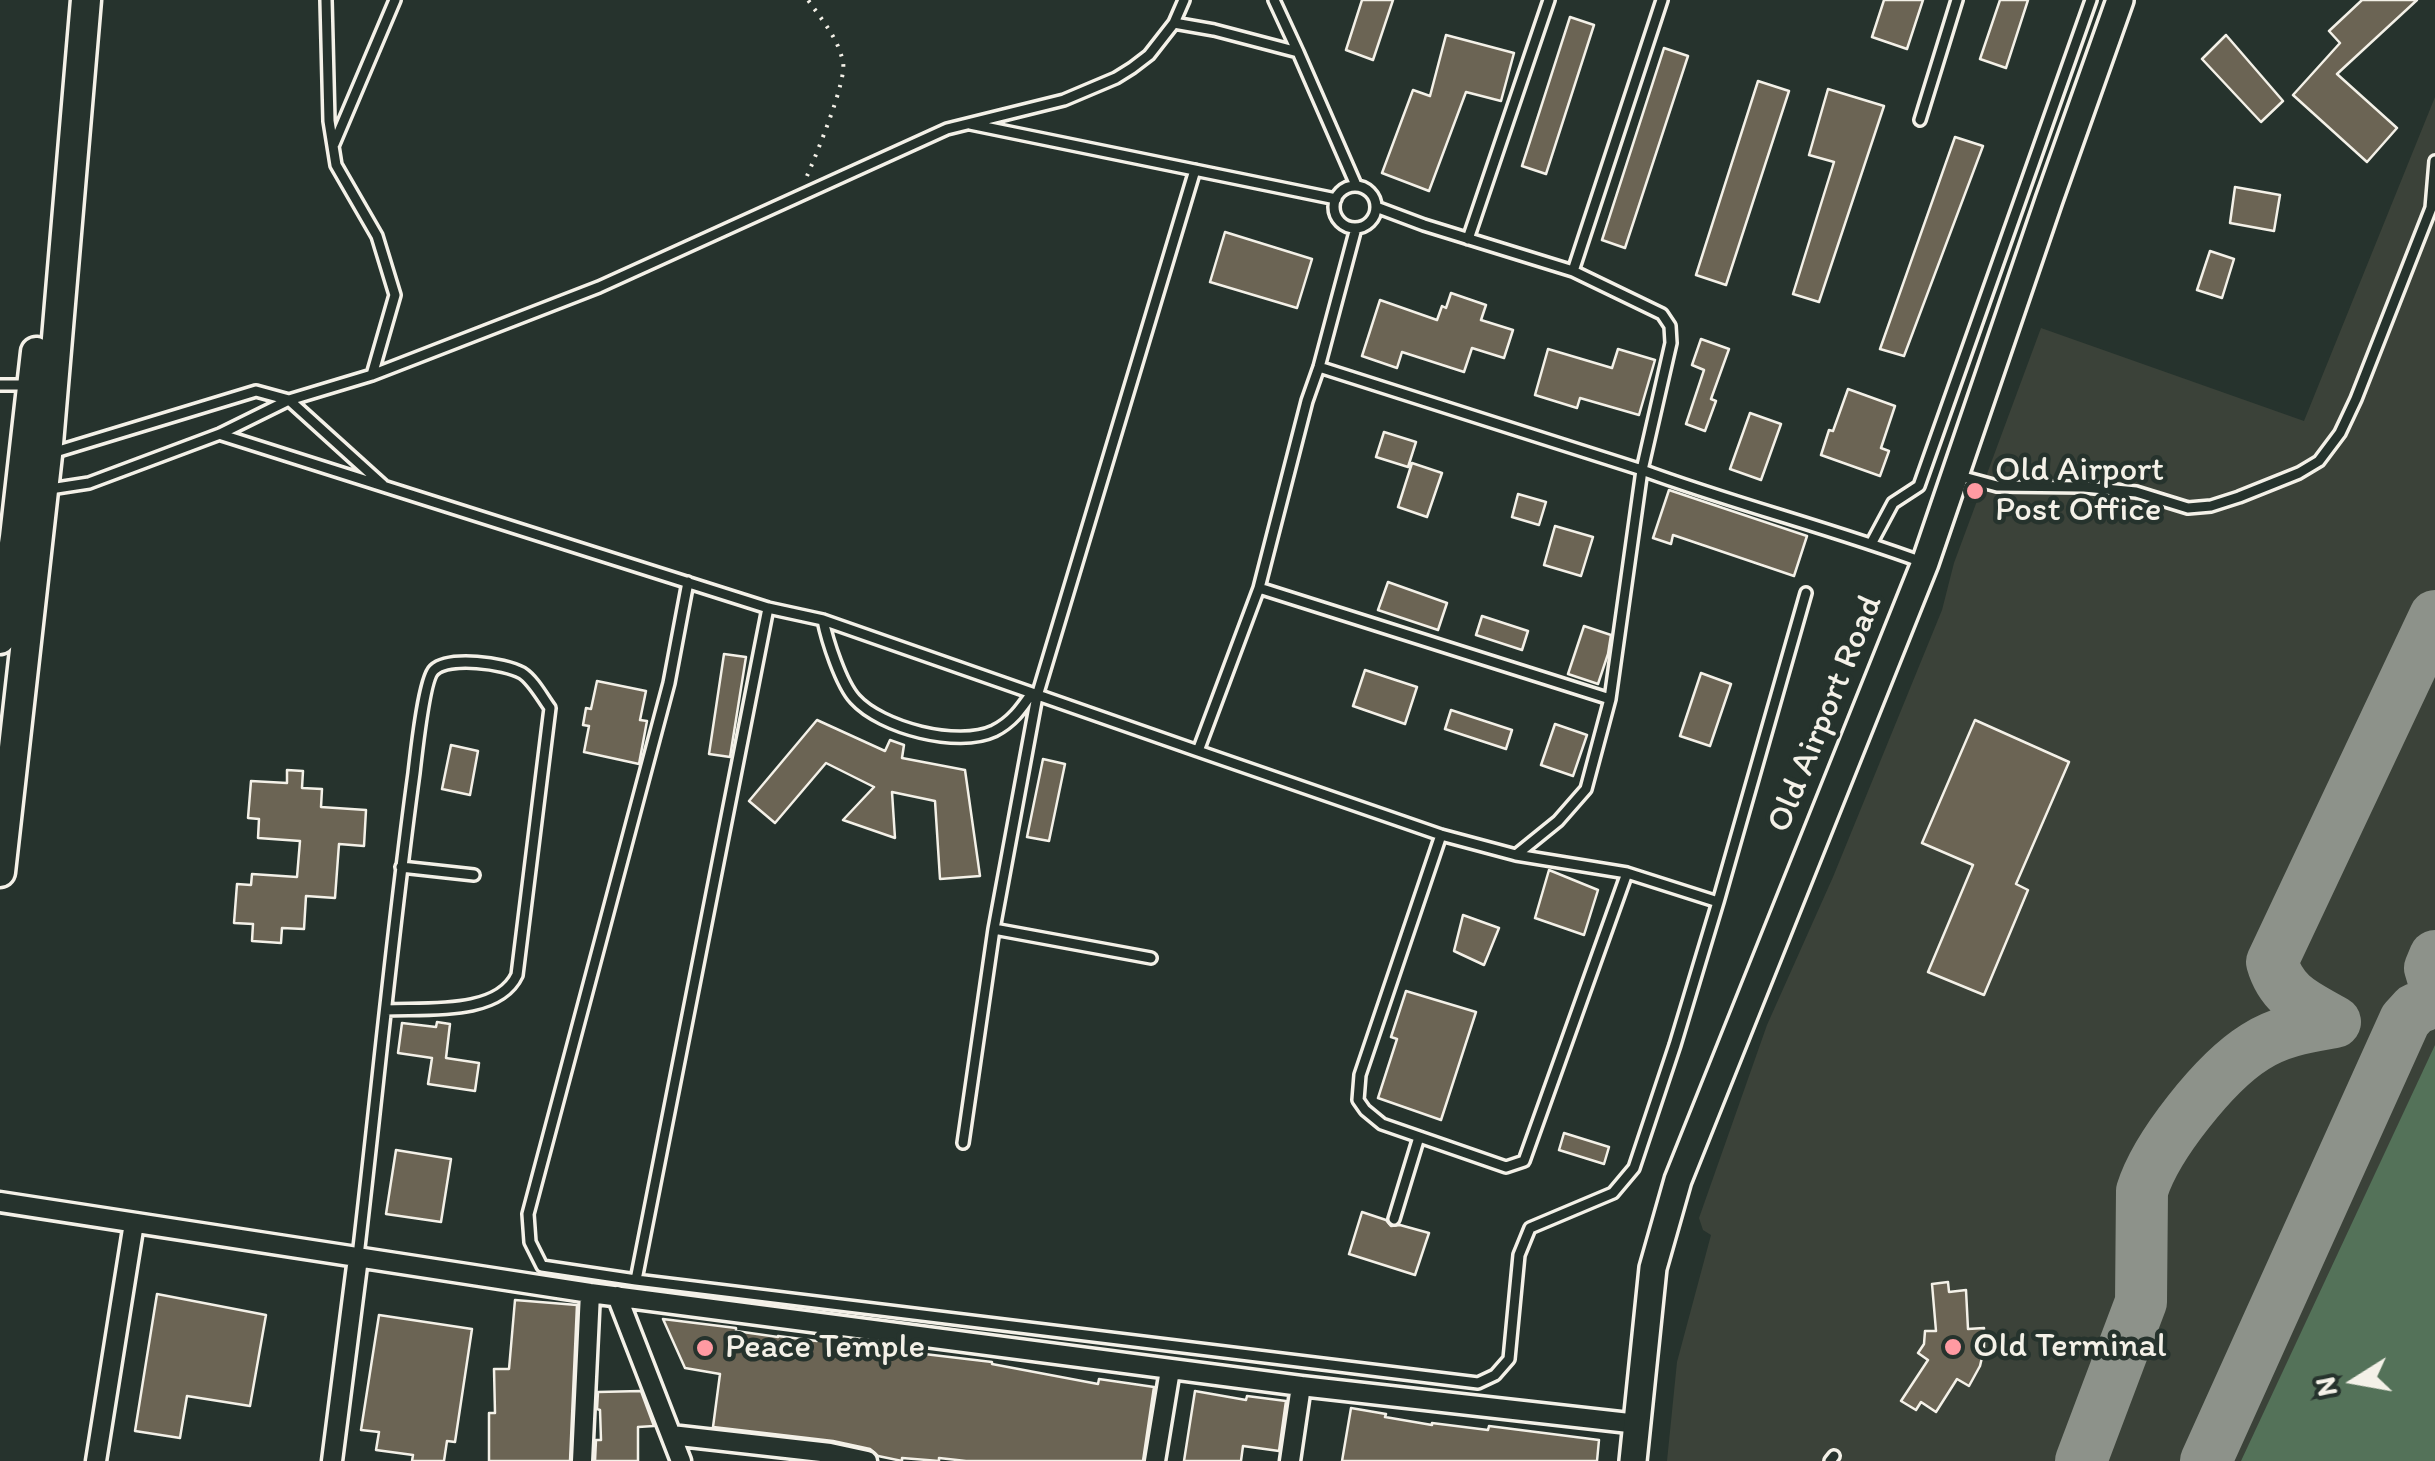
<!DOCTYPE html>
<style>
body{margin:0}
#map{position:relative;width:2435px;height:1461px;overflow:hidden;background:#26332d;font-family:Itim,sans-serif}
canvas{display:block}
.north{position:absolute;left:2305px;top:1331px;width:100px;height:100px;-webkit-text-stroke:8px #26332d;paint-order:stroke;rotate:259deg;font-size:28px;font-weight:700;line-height:40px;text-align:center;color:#f4f1e8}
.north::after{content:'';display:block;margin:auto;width:35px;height:45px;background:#f4f1e8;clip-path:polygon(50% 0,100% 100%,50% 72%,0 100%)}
</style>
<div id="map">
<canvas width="2435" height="1461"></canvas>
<div class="north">N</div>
</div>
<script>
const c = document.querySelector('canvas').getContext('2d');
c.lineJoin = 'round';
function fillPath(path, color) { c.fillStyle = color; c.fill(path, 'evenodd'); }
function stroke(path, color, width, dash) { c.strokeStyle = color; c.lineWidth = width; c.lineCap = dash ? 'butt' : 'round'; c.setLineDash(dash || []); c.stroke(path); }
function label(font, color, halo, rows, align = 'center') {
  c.font = font + ' Itim,sans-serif'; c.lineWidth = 9; c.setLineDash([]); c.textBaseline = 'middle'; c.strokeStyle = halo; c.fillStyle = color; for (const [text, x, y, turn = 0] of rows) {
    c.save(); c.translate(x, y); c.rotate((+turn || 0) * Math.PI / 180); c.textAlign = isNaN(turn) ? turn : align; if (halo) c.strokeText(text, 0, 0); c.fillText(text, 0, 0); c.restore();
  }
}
const built = new Path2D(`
 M 2435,97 L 2435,1461 L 1667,1461 L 1677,1362 L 1711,1235 L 1703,1230 L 1699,1218 L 1767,1025 L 1833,877 L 1942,610 L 1954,563 L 2041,328 L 2304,421 Z`);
const green = new Path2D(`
 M 2435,1045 L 2435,1461 L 2241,1461 Z`);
const taxiway = new Path2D(`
 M 2435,956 L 2430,968 L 2435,985
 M 2081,1461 L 2141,1302 L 2142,1191 C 2156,1146 2215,1072 2255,1047 C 2280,1031 2307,1027 2335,1022 C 2306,1005 2282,997 2272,962 L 2435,616
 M 2206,1461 L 2405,1020 L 2415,1009 L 2423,1006`);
const building = new Path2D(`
 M 1362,0 L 1393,0 L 1373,60 L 1346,50 Z
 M 1884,0 L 1923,0 L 1907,49 L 1872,37 Z
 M 2000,0 L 2028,0 L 2006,68 L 1980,59 Z
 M 2362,0 L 2417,0 L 2337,74 L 2397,128 L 2367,162 L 2293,95 L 2340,43 L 2329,31 Z
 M 1570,17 L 1594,25 L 1546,174 L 1522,166 Z
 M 1446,35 L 1514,53 L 1501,101 L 1466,92 L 1429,191 L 1382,173 L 1413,90 L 1430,96 Z
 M 2226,35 L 2283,101 L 2261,122 L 2202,59 Z
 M 1664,48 L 1688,56 L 1625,248 L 1602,240 Z
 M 1758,81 L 1789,91 L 1726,285 L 1696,275 Z
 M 1828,89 L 1884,106 L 1819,302 L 1793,294 L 1834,162 L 1809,155 Z
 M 1955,137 L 1983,146 L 1904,356 L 1880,349 Z
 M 2235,187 L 2280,195 L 2274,231 L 2230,223 Z
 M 1225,232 L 1312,259 L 1297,308 L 1210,282 Z
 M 2210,251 L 2234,259 L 2222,298 L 2197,290 Z
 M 1451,293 L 1486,305 L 1481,320 L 1513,330 L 1504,358 L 1472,348 L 1464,372 L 1402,352 L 1397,368 L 1362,356 L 1380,300 L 1437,320 L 1442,306 L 1446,308 Z
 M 1701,339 L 1729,349 L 1711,399 L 1716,401 L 1705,431 L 1686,424 L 1704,370 L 1692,365 Z
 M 1548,349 L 1612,368 L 1618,349 L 1655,360 L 1639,415 L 1580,398 L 1577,408 L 1535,395 Z
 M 1848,389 L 1895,406 L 1881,448 L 1889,451 L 1880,476 L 1821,455 L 1829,430 L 1833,431 Z
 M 1750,413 L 1781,424 L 1761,480 L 1730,469 Z
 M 1384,432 L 1416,442 L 1408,467 L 1376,457 Z
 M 1412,463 L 1442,473 L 1427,517 L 1398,507 Z
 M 1669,490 L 1807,536 L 1794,576 L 1673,535 L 1671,544 L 1653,538 Z
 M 1518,494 L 1546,502 L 1539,525 L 1512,517 Z
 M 1555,526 L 1593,537 L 1581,576 L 1544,565 Z
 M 1388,582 L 1447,603 L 1438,630 L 1378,610 Z
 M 1482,616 L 1528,631 L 1522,650 L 1476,635 Z
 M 1584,626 L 1611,635 L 1608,654 L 1598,684 L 1568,674 Z
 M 724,654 L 746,657 L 730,757 L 709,754 Z
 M 1365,670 L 1417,687 L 1405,724 L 1353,706 Z
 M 1701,673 L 1731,684 L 1710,746 L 1680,736 Z
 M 597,681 L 646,691 L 640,720 L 647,721 L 639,764 L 584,752 L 589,726 L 583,725 L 586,708 L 591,709 Z
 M 1451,710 L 1512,730 L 1506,749 L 1445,729 Z
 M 817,720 L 885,751 L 890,740 L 904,745 L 902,758 L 965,770 L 980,876 L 940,879 L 935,801 L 892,792 L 895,838 L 843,820 L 874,787 L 826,763 L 775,823 L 749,801 Z
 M 1975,720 L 2069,762 L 2016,884 L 2028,890 L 1984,995 L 1928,972 L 1973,865 L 1922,843 Z
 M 1555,724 L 1587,735 L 1573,776 L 1541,765 Z
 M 451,745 L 478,751 L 470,795 L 442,789 Z
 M 1043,759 L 1065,764 L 1049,841 L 1027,837 Z
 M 287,770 L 303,771 L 302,788 L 322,789 L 321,807 L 366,810 L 364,846 L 339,844 L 335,898 L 306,896 L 304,929 L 282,928 L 281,943 L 252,941 L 253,924 L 234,923 L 237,884 L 251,885 L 252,874 L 297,877 L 300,841 L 258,838 L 259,819 L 248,818 L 251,781 L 287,783 Z
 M 1549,870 L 1598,890 L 1584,935 L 1535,918 Z
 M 1463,915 L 1499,928 L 1484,965 L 1454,951 Z
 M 1406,991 L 1476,1012 L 1441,1120 L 1378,1098 L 1397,1039 L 1391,1037 Z
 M 437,1022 L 450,1024 L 446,1058 L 479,1063 L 475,1091 L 428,1084 L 432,1058 L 398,1053 L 402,1023 L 436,1027 Z
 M 1564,1133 L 1609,1147 L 1604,1164 L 1559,1150 Z
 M 396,1150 L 451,1159 L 441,1222 L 386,1214 Z
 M 1362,1212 L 1386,1220 L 1391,1226 L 1400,1225 L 1429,1233 L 1415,1275 L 1349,1254 Z
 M 1948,1282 L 1949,1292 L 1966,1290 L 1968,1329 L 1984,1328 L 1984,1349 L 1980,1366 L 1969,1386 L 1957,1379 L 1936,1412 L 1921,1402 L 1916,1410 L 1901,1401 L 1928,1360 L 1918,1353 L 1924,1344 L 1925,1331 L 1936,1331 L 1932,1284 Z
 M 157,1294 L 266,1315 L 250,1406 L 187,1396 L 180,1438 L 135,1431 Z
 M 515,1300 L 577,1305 L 570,1461 L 489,1461 L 489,1413 L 495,1413 L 494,1369 L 509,1369 Z
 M 379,1315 L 472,1329 L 455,1442 L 447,1441 L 444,1461 L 412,1461 L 413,1455 L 376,1450 L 379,1432 L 361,1430 Z
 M 663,1319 L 736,1328 L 736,1331 L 778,1337 L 778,1336 L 817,1341 L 818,1339 L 853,1342 L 882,1346 L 882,1349 L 992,1362 L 992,1364 L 1098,1384 L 1099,1379 L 1154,1387 L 1143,1461 L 966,1461 L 939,1458 L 939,1461 L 902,1458 L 902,1461 L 878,1456 L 870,1449 L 833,1441 L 713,1427 L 720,1374 L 685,1368 Z
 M 641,1391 L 654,1426 L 638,1427 L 638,1461 L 595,1461 L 596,1440 L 601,1440 L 600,1410 L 597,1409 L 598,1392 Z
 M 1195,1391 L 1246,1400 L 1247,1396 L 1286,1401 L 1279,1451 L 1243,1446 L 1241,1461 L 1184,1461 Z
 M 1351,1408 L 1386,1414 L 1385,1417 L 1432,1425 L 1432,1423 L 1488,1430 L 1489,1426 L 1599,1440 L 1597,1461 L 1342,1461 Z`);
const path = new Path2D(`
 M 807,176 C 816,155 847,81 843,62 C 838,38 822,20 808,0`);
const lane = new Path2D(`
 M 326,0 L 329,121 L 336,165 L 377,236 L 395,295 L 372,375
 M 1274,0 L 1298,52
 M 1174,23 L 1214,30 L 1298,52 L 1356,185
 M 1920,120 L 1957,0
 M 970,124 L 1336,199
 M 334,144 L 395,0
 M1334 207a21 21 0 1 1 42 0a21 21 0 1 1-42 0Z
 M 1376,207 L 1424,225 L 1573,271 L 1662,314 L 1670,326 L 1671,343 L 1642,470 C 1734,504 1830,528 1922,562
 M 1468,239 L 1549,0
 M 1573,271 L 1662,0
 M 1319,367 L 1642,470 L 1610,699 L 1586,789 L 1558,821 L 1516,855 L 1441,835 L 1198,751 L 1259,588 L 1307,401 L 1319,367 L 1356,228
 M 0,385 L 29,385
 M 222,435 L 768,608 L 823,620 L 1198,751
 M 52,453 L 256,391 L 289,400 L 383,485
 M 1956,475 L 1997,486 L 2084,487 L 2136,492 L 2188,508 L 2211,506 L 2239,497 L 2299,473 L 2319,461 L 2340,433 L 2356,399 L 2431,208 L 2435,161
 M 50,489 L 89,483 L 220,434 L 289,400 L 372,375 L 599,287 L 947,129 L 1064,100 L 1116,78 L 1132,68 L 1149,55 L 1174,23 L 1184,0
 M 1871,544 L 1893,503 L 1919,486 L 2091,0
 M 688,582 L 669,683 L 528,1214 L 530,1242 L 542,1266 L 636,1280 L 1478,1383 L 1495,1375 L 1509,1359 L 1519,1255 L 1530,1228 L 1613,1193 L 1634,1168 L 1675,1045 L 1718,902 L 1627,873 L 1516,855
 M 1259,588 L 1610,699
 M 823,620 C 827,640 841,684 855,699 C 881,728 958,748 994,731 C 1012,722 1021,709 1032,693
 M 1441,835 L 1360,1075 L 1358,1100 L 1365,1110 L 1382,1124 L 1506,1167 L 1524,1161 L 1627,873
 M 401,867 L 474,875
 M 1718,902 L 1806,593
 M 994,929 L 1151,958
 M 963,1143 L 994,929 L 1037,696 L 1195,170
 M 1394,1219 L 1419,1137
 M 358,1256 C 377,1095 392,934 414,773 C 416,756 424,679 434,670 C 449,656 504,663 522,673 C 533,680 542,697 550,708 L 517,975 C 498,1016 425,1008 386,1010
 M 636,1280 L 768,608
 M 1830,1461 L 1834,1456`);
const street = new Path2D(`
 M 0,1202 L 590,1293 L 1301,1386 L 1638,1424
 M 617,1296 L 681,1461
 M 671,1435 L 830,1453 L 829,1461
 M 830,1453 L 867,1461
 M 96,1461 L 134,1223
 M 332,1461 L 358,1258
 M 582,1461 L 590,1293
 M 1155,1461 L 1170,1370
 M 1290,1461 L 1301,1386`);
const secondary = new Path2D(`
 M 1633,1461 L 1653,1268 L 1678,1180 L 1925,563 L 2049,200 L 2120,0`);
const primary = new Path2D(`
 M 0,639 L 15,537 L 36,352
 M 0,872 L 47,455 L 86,0`);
const markers = [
 [1975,491,10,"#ff9aa2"],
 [1953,1347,10,"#ff9aa2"],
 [705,1348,10,"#ff9aa2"]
];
const poiNames = [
 ["Old Airport",1995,471],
 ["Post Office",1995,511],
 ["Old Terminal",1973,1347],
 ["Peace Temple",725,1348]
];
const streetNames = [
 ["Old Airport Road",1826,714,-68]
];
fillPath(built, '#3b4239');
fillPath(green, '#547259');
stroke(taxiway, '#8d928a', 52);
fillPath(building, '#6b6454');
stroke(building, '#f4f1e8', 2.5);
stroke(lane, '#f4f1e8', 16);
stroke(street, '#f4f1e8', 25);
stroke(secondary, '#f4f1e8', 32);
stroke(primary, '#f4f1e8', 35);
stroke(path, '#f4f1e8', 4, [2.5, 8]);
stroke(lane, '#26332d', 9);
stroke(street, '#26332d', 18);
stroke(secondary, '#26332d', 25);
stroke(primary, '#26332d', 28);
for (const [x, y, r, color] of markers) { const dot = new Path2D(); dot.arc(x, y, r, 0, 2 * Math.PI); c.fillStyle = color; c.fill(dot); stroke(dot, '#26332d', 4); }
label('35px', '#f4f1e8', '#26332d', poiNames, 'left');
label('35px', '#f4f1e8', '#26332d', streetNames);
</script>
